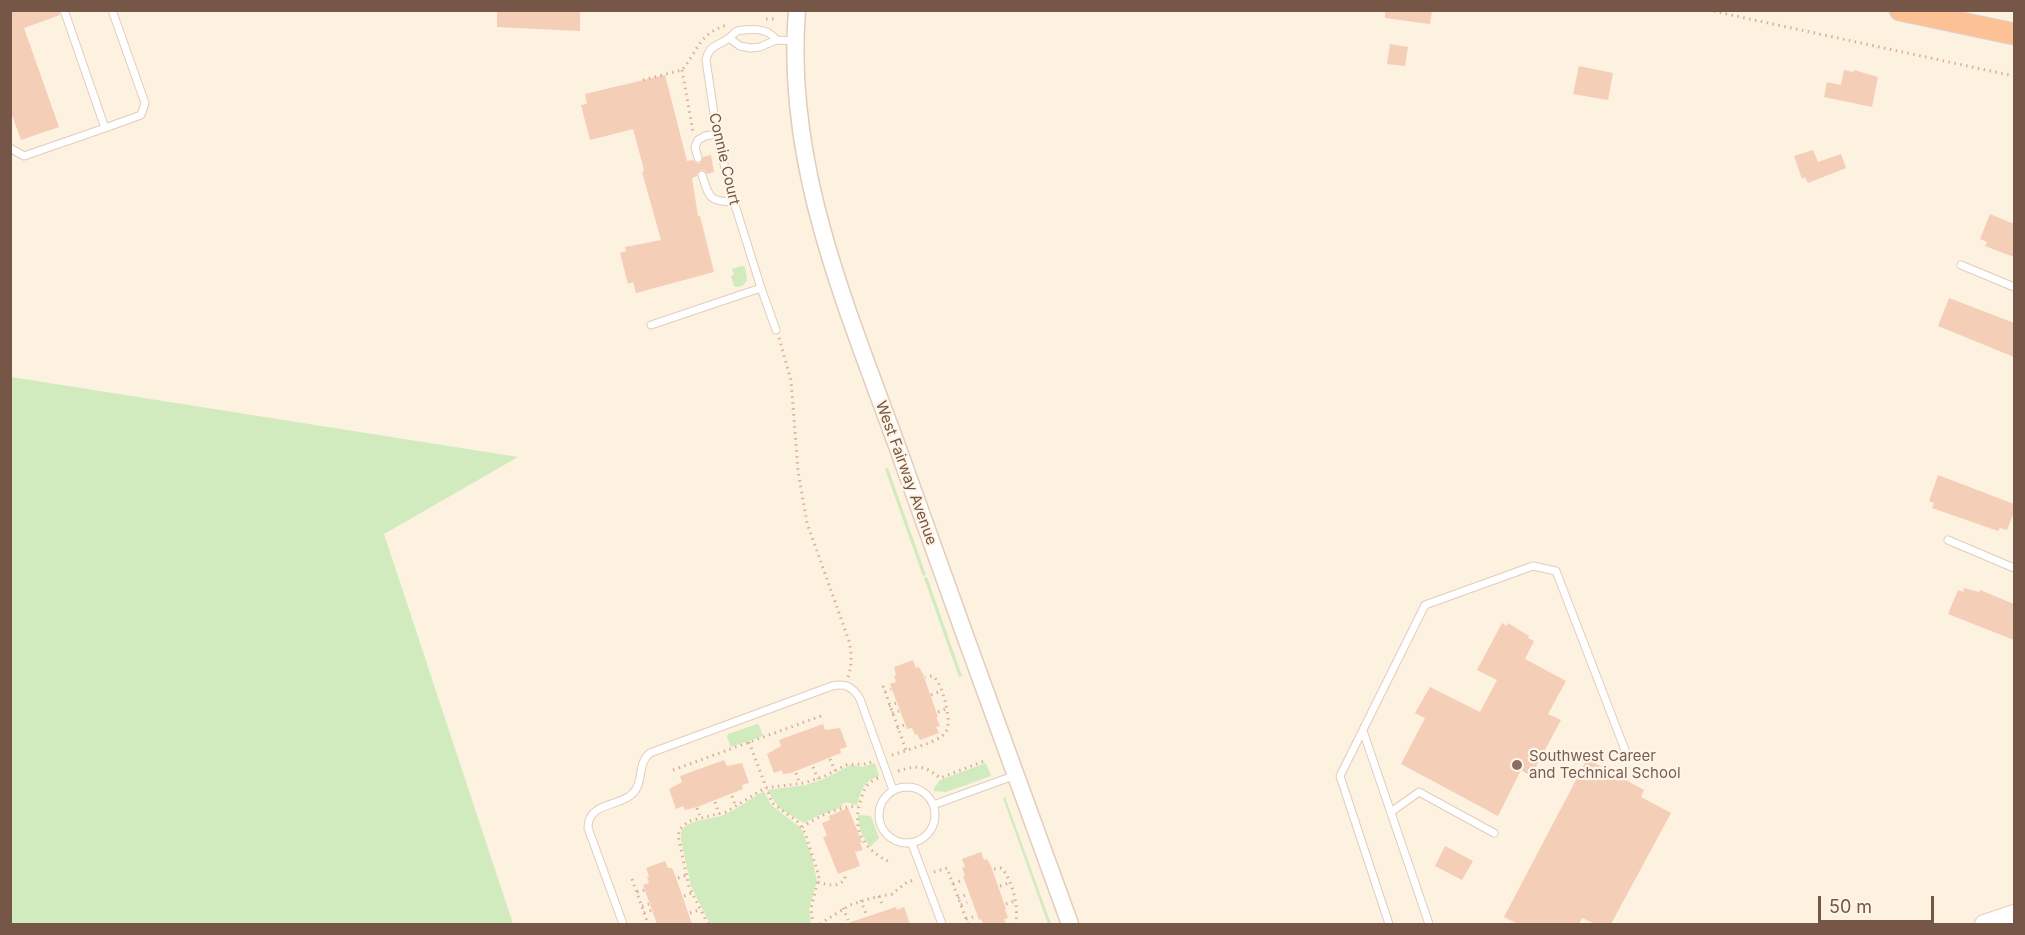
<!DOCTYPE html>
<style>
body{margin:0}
#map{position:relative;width:2025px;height:935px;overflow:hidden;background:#fdf1e0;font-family:Inter,sans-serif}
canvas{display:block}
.frame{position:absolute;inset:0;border:12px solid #755647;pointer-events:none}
.scale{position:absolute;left:1818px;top:896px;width:116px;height:27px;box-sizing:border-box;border:3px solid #755647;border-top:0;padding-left:8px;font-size:18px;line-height:21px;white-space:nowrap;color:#755647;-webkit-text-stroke:4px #fff5e7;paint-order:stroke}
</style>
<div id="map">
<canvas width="2025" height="935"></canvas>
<div class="frame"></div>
<div class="scale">50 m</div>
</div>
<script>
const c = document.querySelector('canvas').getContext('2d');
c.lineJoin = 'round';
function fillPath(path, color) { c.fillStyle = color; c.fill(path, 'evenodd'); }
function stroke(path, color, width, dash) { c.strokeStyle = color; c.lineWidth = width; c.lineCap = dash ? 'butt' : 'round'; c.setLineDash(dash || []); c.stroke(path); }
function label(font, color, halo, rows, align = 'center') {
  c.font = font + ' Inter,sans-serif'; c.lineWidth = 4.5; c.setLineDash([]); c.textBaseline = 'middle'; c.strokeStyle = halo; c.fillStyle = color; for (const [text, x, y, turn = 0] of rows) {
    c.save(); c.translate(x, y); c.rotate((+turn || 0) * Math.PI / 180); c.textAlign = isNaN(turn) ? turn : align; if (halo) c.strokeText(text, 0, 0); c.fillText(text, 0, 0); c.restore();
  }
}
const green = new Path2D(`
 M 741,266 L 745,267 L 747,281 L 742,286 L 737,287 L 734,286 L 731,276 L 734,275 L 732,269 Z
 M 11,377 L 518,457 L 384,534 L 513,924 L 11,924 Z
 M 888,468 L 926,575 L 923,576 L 885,469 Z
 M 927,577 L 962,676 L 959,677 L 924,578 Z
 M 757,724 L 759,725 L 763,736 L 731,747 L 727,737 L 728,734 Z
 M 875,763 L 879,776 C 864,781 861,790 857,805 L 851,804 L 848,802 L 842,804 L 842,807 L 817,816 L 804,823 L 779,808 L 767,790 L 806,785 L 824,779 L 851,765 L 862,767 Z
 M 986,763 L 991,776 L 946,792 L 934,791 L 934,788 L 940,780 Z
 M 764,791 L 771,805 L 801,828 L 812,857 L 817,881 L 809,908 L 811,924 L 710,924 L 691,886 L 681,840 L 681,831 C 690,819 708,820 721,816 C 737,810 749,799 764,791 Z
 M 1005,797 L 1051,924 L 1048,924 L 1003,798 Z
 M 858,815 L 871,816 L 879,838 L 870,847 C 863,838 858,827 858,815 Z`);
const building = new Path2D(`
 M 10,10 L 59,10 L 60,15 L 24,28 L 59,127 L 21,140 L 10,110 Z
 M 497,10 L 580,10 L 580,31 L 497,27 Z
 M 1385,10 L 1432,10 L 1430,24 L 1385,18 Z
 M 1390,44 L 1408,47 L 1405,66 L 1387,64 Z
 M 1579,66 L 1613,73 L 1608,100 L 1573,94 Z
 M 1844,70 L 1854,72 L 1854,70 L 1878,77 L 1872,107 L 1824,97 L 1827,82 L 1841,85 Z
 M 665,75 L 687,161 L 693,160 L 696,163 L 700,163 L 703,157 L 711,155 L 714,172 L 707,174 L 705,171 L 701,170 L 698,172 L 697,176 L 692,178 L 698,216 L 700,216 L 714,272 L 636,293 L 633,282 L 628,284 L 620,253 L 626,251 L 625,247 L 661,240 L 642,172 L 644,171 L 643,166 L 633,129 L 590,140 L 581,105 L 587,104 L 585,94 Z
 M 1813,150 L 1818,162 L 1841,154 L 1846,168 L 1808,183 L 1805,177 L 1802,179 L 1794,156 Z
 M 1990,214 L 2014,224 L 2014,257 L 1985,246 L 1987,242 L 1980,239 Z
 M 1949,298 L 2014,323 L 2014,357 L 1938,326 Z
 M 1938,475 L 2014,504 L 2014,512 L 2007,530 L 2000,528 L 1998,531 L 1932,508 L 1934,503 L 1929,501 Z
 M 1964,588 L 1979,592 L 1980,590 L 2014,604 L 2014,640 L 1948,614 L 1958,590 L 1963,592 Z
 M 1502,623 L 1507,626 L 1508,623 L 1529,636 L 1528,638 L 1534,641 L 1525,659 L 1566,681 L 1548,714 L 1561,720 L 1531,776 L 1521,770 L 1498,816 L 1401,764 L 1425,718 L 1415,713 L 1430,687 L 1480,712 L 1497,680 L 1477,670 Z
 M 913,660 L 916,668 L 919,667 L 923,674 L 938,717 L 936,717 L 940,726 L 936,727 L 939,733 L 920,740 L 917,734 L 915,735 L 912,728 L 907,729 L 890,684 L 896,682 L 894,676 L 896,675 L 894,667 Z
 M 823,724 L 825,730 L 840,728 L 847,747 L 840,749 L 841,753 L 791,773 L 783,774 L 782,770 L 774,773 L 767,754 L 781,746 L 779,740 Z
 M 1587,759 L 1644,790 L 1641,797 L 1671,813 L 1611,924 L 1595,924 L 1582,918 L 1579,924 L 1518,924 L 1504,917 Z
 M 724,760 L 727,766 L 742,763 L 749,783 L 742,785 L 743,789 L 697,807 L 685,810 L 683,806 L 676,809 L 669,789 L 682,782 L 680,776 Z
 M 848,808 L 862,842 L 860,843 L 863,850 L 855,852 L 860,866 L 838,874 L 823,837 L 827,836 L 822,823 L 830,820 L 829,816 Z
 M 1445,846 L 1473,861 L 1462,880 L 1435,866 Z
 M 981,852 L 984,860 L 987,859 L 991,866 L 1006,909 L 1005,909 L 1008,918 L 1004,919 L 1006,924 L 983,924 L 981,919 L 979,920 L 963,876 L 965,875 L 962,868 L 965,867 L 962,859 Z
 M 665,861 L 668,868 L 672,868 L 675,875 L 692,924 L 657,924 L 643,885 L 649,883 L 647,877 L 649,876 L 646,868 Z
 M 896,907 L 897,910 L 904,907 L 910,924 L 849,924 L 848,923 Z`);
const path = new Path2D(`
 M 1708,10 L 2014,76
 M 766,19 L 776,19
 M 682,70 L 693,132
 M 643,80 L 682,70 C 698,51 699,33 727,25
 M 779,338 L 791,380 L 798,471 L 807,523 L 849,641 C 852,654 852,665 848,677
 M 883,686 L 906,750
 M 885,692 L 891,689
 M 931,695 L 941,691
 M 889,706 L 896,703
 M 938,712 L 946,709
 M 892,713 L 899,711
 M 897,728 L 904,725
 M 749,742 L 772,803 L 797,821 L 805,833 L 819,876 L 811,908 L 813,924
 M 892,755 C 904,751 939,742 945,733 C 951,725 947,710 945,701 C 942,692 940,681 932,676 L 925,677
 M 830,759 L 835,771
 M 813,767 L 818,779
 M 673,770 L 821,716
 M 898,771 C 917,765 924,765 940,778 L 987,760
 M 796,773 L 800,784
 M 878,778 C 867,782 864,789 861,799 C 851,830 863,850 892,863
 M 732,796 L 736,807
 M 715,802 L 719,814
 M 697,808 L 701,819
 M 802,827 C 817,817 840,805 858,807
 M 994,869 L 1001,868 C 1012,877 1020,911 1015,924
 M 934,872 L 947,868 L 968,924
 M 678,878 L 687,875
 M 632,879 L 648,924
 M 818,882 C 828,885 838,888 845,879 L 845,874
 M 953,884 L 960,881
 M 1000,886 L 1009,883
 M 637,892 L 645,890
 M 684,896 L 692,893
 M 879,896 L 883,907
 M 958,898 L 965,895
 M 861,900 L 866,914
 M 1006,904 L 1015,901
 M 961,905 L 967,902
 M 642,906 L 649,904
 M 843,908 L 848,920
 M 644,913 L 652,910
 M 690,913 L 699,910
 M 966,919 L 973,917
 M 708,924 L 689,887 L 678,835 L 680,829 L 689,821 L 726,812 L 765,788 L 804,783 L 825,776 L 846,765 L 865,764 L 872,762
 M 820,924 L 850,905 L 872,898 L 892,894 L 907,882 L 914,880`);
const service = new Path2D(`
 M 729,38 L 740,46 L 751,48 L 760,47 L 776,40 L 795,41
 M 105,128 L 141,115 L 145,103 L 112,10
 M 10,148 L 24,156 L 105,128 L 64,10
 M 698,158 L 695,147 L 698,140 L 705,136 L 717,134
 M 702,175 C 709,197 709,202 733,202
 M 1961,265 L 2014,287
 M 761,288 L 776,330
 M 651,325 L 761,288 L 729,186 L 717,134 L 706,60 C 710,43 718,47 729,38 C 732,36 734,33 737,31 C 751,29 768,27 776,40
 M 1948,540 L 2014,568
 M 1363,731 L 1429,924
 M879 815a28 28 0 1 1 56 0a28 28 0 1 1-56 0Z
 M 933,805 L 1016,775
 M 1391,812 L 1419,792 L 1494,833
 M 912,844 L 942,924
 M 623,924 L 588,828 C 588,803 616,807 631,795 C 645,784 636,764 650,753 L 832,686 C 846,683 853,687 860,699 L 893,790
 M 1389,924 L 1340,776 L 1425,605 L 1533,566 L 1556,571 L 1625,750`);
const tertiary = new Path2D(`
 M 797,10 C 784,168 849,312 901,457 C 956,613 1014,769 1070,924`);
const secondary = new Path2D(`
 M 1984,924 L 2014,914`);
const trunk = new Path2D(`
 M 1900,10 L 2014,34`);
const markers = [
 [1517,765,6,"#8d6e63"]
];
const streetNames = [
 ["Connie Court",724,159,77],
 ["West Fairway Avenue",906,473,70]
];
const educationNames = [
 ["Southwest Career",1529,756],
 ["and Technical School",1529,773]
];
fillPath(green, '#d1ebbf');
fillPath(building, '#f4ceb7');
stroke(service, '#e1cdbc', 9);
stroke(tertiary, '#e1cdbc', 19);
stroke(secondary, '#e7ceba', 20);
stroke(trunk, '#dbd3cf', 23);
stroke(path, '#d8b19a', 3, [1.5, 4.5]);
stroke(service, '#fff', 7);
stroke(tertiary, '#fff', 16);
stroke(secondary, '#fff', 18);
stroke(trunk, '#fcc295', 21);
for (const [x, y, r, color] of markers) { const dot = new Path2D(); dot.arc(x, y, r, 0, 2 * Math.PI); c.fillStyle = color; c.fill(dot); stroke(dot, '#fff5e7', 2); }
label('15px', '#755647', '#fff5e7', streetNames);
label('15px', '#785e54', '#fff5e7', educationNames, 'left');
</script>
